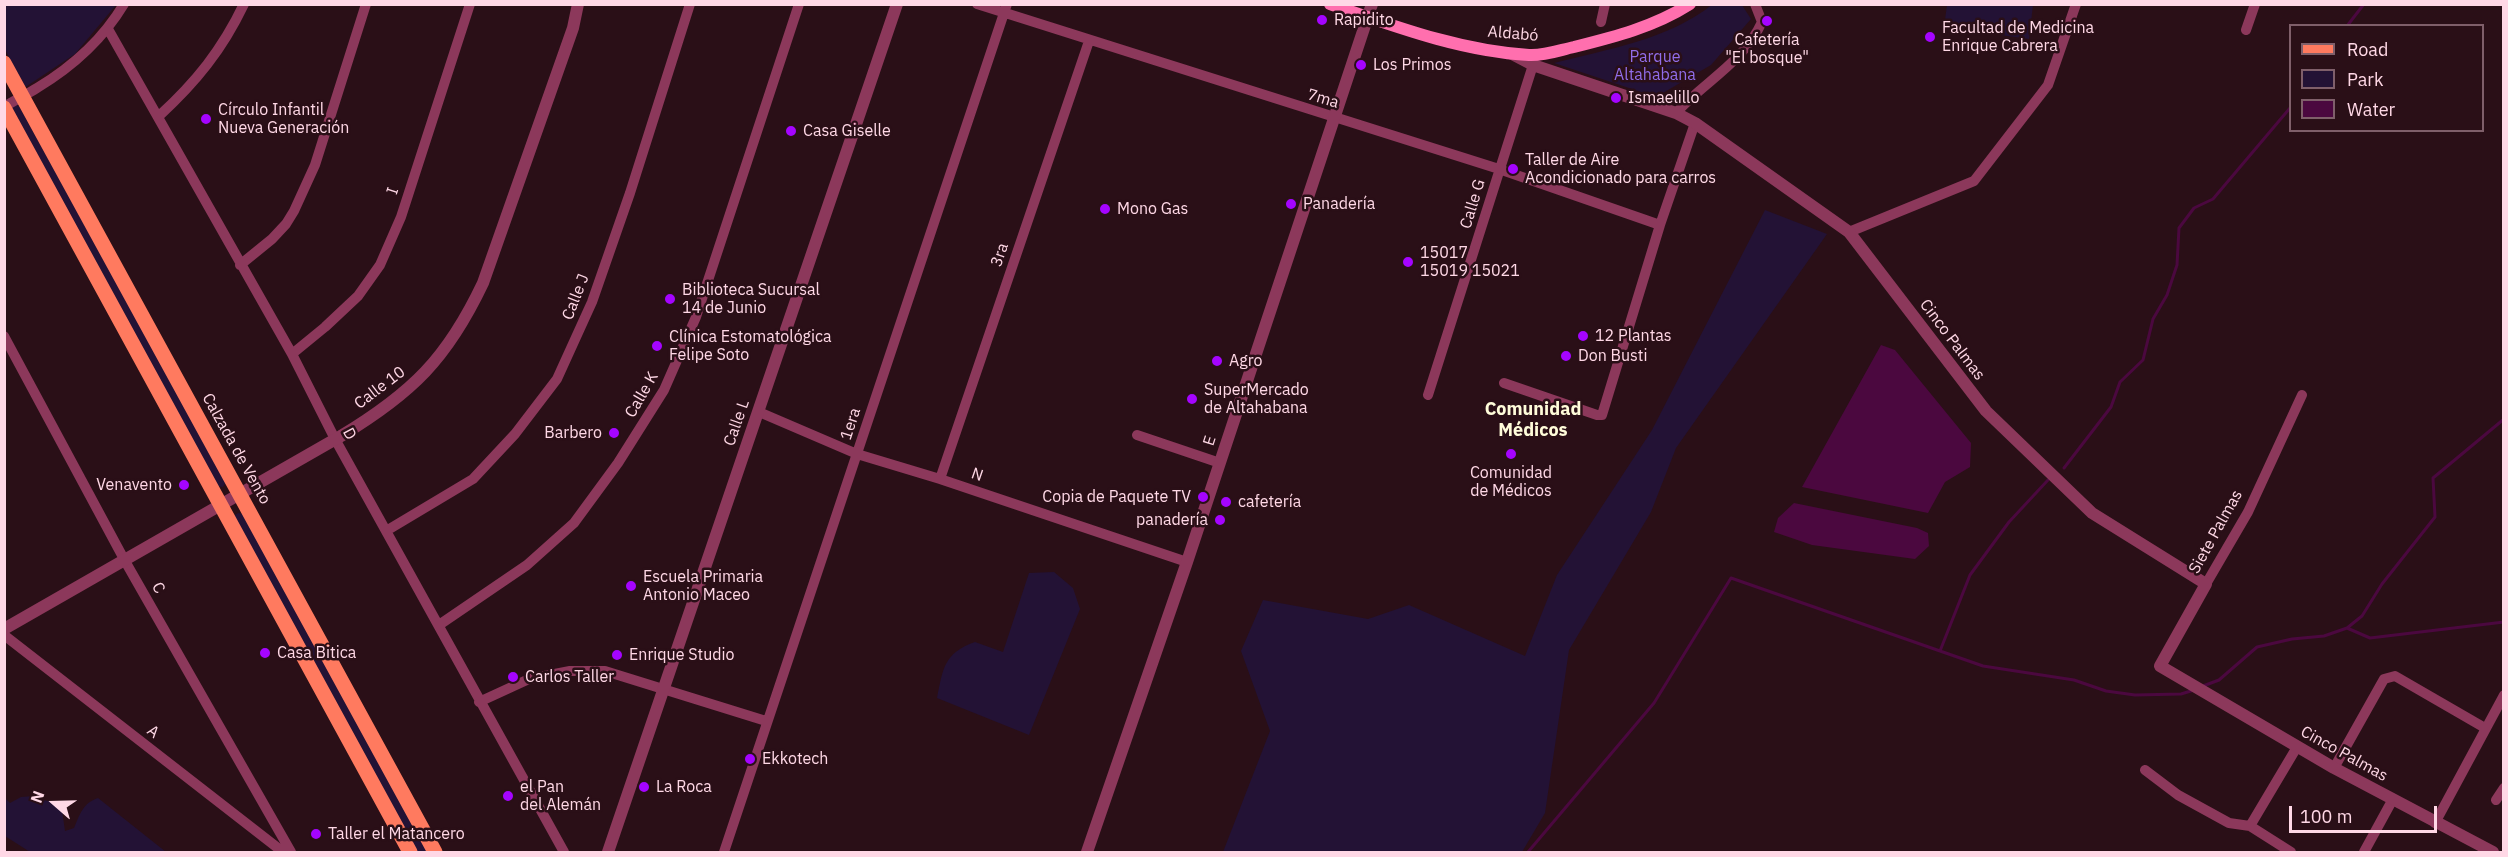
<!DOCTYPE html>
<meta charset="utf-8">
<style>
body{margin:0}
#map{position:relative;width:2508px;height:857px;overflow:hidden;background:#2a0f17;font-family:"IBM Plex Sans",sans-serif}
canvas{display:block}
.frame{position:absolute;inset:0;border:6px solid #ffd8e6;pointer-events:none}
.legend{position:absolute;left:2289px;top:24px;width:195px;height:108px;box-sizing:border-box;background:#2a0f17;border:2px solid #7f5f6a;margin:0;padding:8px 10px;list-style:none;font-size:18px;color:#ffd8e6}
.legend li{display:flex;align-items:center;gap:12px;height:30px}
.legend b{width:30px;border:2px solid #7f5f6a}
.north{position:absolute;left:24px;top:773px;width:60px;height:60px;-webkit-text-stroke:4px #2a0f17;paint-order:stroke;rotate:290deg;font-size:16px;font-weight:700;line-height:24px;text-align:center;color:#ffd8e6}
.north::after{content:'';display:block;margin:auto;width:21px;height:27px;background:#ffd8e6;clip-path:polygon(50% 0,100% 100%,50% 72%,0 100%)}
.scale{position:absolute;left:2289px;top:806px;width:148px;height:27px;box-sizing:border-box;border:3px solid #ffd8e6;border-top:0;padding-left:8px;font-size:18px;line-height:21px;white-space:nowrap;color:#ffd8e6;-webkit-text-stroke:4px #2a0f17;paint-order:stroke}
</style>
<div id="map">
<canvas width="2508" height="857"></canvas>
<div class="frame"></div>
<ul class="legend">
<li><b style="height:8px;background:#ff7a5f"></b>Road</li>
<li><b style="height:16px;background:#231235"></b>Park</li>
<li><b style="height:16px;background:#4b083f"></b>Water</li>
</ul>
<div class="north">N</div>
<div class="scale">100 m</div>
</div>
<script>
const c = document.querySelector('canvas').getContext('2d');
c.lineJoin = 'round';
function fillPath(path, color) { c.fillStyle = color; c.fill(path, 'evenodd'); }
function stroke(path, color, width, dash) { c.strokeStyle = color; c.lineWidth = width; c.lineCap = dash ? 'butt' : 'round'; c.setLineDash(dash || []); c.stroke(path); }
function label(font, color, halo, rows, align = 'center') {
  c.font = font + ' "IBM Plex Sans",sans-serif'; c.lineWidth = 5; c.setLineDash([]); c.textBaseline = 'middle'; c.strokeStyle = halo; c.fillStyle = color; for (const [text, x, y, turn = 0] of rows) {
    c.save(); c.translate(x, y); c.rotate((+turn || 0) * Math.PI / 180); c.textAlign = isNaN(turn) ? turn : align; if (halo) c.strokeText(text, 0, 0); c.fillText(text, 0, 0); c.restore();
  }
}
const green = new Path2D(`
 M 1713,4 L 1742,5 L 1751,19 L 1711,65 L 1656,97 L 1554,63 C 1608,49 1668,40 1713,4 Z
 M 5,5 L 116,5 L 75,54 L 24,88 L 5,49 Z
 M 1947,5 L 2033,5 L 2029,39 L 1944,27 Z
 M 16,105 L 19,106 L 226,482 L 223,487 L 216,486 L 10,110 Z
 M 1765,210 L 1827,234 L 1676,448 L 1651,512 L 1569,650 L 1545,813 L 1522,852 L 1223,852 L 1270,731 L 1241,651 L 1263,600 L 1368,619 L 1409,605 L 1525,656 L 1557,575 L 1652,430 Z
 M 238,513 L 243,514 L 431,852 L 416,852 L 234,516 Z
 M 1054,572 L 1073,588 L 1080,609 L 1029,735 L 937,698 C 943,668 944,653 975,642 L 1003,652 L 1029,573 Z
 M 34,796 L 42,800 L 61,803 L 65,831 L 74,828 C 80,814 83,803 98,798 L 166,852 L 30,852 L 5,836 L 5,798 L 10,803 L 21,797 Z`);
const water = new Path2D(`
 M 1881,345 L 1895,350 L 1971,443 L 1970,467 L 1945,482 L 1928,513 L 1802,487 Z
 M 1794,503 L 1917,528 L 1928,533 L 1929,546 L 1915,559 L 1812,545 L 1774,532 L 1778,518 Z`);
const stream = new Path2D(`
 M 2347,26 L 2364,4
 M 2064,468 L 2111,407 L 2120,382 L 2143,360 L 2153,319 L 2167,295 L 2177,265 L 2179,228 L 2194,208 L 2213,199 L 2290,108
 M 2347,628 L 2370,638 L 2504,622
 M 1940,651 L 1970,575 L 2009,522 L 2048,480
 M 2203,686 L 2219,680 L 2257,647 L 2292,639 L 2324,636 L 2347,628 L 2362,616 L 2382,584 L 2435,517 L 2433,478 L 2504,419
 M 1528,852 L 1654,703 L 1731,578 L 1983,666 L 2074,680 L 2106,691 L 2135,695 L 2181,694 L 2194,690`);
const minor = new Path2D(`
 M 977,4 L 1499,169 L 1660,225
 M 1601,22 L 1605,4
 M 108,29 L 292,354 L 335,439 L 564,852
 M 2246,30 L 2255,4
 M 4,107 C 15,100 26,95 37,88 C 72,67 103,39 124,4
 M 1676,113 C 1705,81 1743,63 1762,22 L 1755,4
 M 159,116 C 196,82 222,50 244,4
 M 1849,232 L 1974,181 L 2048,85 L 2076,4
 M 240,265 L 272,239 L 286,224 L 294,211 L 315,165 L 366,4
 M 4,336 L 125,561 L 291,852
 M 292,354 L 325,327 L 358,296 L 380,265 L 401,217 L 470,4
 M 1504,383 L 1597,415 L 1602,415 L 1660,225 L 1695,123
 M 1428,395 L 1533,65 L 1532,58
 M 759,412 L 857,454 L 940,479 L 1187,562
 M 1137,435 L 1220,463
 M 940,479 L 1089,41
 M 386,531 L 473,479 L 515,434 L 557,379 L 592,302 L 630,193 L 690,4
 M 2206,584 L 2248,512 L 2302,395
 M 439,625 L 527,565 L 574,523 L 618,463 L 664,390 L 696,317 L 799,4
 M 4,635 L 283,852
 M 479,702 L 529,679 L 570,671 L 605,671 L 766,721
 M 2334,768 L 2384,679 L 2395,676 L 2485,728
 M 2145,770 L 2178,795 L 2229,823 L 2250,826 L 2291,852
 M 2496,800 L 2504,788
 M 2435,823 L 2504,695
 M 2250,826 L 2297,747
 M 724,852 L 1007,4
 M 2364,852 L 2393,799`);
const tertiary = new Path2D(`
 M 1512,54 L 1533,65 L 1676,113 L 1695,123 L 1849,232 L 1986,411 L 2092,513 L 2206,584 L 2160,666 L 2334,768 L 2493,852
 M 4,629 L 341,436 C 412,393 447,359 483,283 L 573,28 L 578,4
 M 608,852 L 897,4
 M 1087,852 L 1187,562 L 1372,4`);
const secondary = new Path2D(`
 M 1330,4 C 1394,26 1460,51 1529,55 C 1544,56 1560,50 1574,47 C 1614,37 1654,27 1690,4`);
const primary = new Path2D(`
 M 4,63 L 435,852
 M 4,108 L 410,852`);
const markers = [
 [1322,20,6,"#a504ff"],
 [1767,21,6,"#a504ff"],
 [1930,37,6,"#a504ff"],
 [1361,65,6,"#a504ff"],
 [1616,98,6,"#a504ff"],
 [206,119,6,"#a504ff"],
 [791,131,6,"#a504ff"],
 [1513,169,6,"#a504ff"],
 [1291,204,6,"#a504ff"],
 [1105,209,6,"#a504ff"],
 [1408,262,6,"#a504ff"],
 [670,299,6,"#a504ff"],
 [1583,336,6,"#a504ff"],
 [657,346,6,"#a504ff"],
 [1566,356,6,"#a504ff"],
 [1217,361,6,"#a504ff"],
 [1192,399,6,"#a504ff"],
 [614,433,6,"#a504ff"],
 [1511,454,6,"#a504ff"],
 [184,485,6,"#a504ff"],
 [1203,497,6,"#a504ff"],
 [1226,502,6,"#a504ff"],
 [1220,520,6,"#a504ff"],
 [631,586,6,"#a504ff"],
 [265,653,6,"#a504ff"],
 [617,655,6,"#a504ff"],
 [513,677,6,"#a504ff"],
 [750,759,6,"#a504ff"],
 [644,787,6,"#a504ff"],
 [508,796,6,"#a504ff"],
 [316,834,6,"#a504ff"]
];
const poiNames = [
 ["Rapidito",1334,20],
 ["Facultad de Medicina",1942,28],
 ["Enrique Cabrera",1942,46],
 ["Cafetería",1767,40,"center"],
 ["\"El bosque\"",1767,58,"center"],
 ["Los Primos",1373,65],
 ["Ismaelillo",1628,98],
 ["Círculo Infantil",218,110],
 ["Nueva Generación",218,128],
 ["Casa Giselle",803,131],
 ["Taller de Aire",1525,160],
 ["Acondicionado para carros",1525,178],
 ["Panadería",1303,204],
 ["Mono Gas",1117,209],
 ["15017",1420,253],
 ["15019 15021",1420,271],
 ["Biblioteca Sucursal",682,290],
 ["14 de Junio",682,308],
 ["12 Plantas",1595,336],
 ["Clínica Estomatológica",669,337],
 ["Felipe Soto",669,355],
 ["Don Busti",1578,356],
 ["Agro",1229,361],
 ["SuperMercado",1204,390],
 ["de Altahabana",1204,408],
 ["Barbero",602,433,"right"],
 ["Comunidad",1511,473,"center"],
 ["de Médicos",1511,491,"center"],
 ["Venavento",172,485,"right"],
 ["Copia de Paquete TV",1191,497,"right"],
 ["cafetería",1238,502],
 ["panadería",1208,520,"right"],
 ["Escuela Primaria",643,577],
 ["Antonio Maceo",643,595],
 ["Casa Bitica",277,653],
 ["Enrique Studio",629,655],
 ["Carlos Taller",525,677],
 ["Ekkotech",762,759],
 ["el Pan",520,787],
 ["del Alemán",520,805],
 ["La Roca",656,787],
 ["Taller el Matancero",328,834]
];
const streetNames = [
 ["Aldabó",1513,34,5],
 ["7ma",1323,99,17],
 ["I",393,191,-72],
 ["Calle G",1473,204,-73],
 ["3ra",1000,255,-71],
 ["Calle J",576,297,-69],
 ["Cinco Palmas",1952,340,53],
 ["Calle 10",380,388,-37],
 ["Calle K",642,395,-60],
 ["Calle L",737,423,-71],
 ["1era",851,424,-72],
 ["D",349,434,62],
 ["E",1210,441,-72],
 ["Calzada de Vento",236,449,61],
 ["N",977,475,19],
 ["Siete Palmas",2216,532,-61],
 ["C",158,588,60],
 ["A",153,732,38],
 ["Cinco Palmas",2344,754,29]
];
const parkNames = [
 ["Parque",1655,57],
 ["Altahabana",1655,75]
];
const neighbourhoodNames = [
 ["Comunidad",1533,410],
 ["Médicos",1533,431]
];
fillPath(green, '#231235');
fillPath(water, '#4b083f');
stroke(stream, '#4b083f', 3);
stroke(minor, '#8c385b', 10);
stroke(tertiary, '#8c385b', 12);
stroke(secondary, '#ff6fae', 12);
stroke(primary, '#ff7a5f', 15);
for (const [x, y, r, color] of markers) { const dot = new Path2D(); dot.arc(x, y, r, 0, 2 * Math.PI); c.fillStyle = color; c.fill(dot); stroke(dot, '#2a0f17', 2); }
label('16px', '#ffd8e6', '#2a0f17', poiNames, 'left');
label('16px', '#ffd8e6', '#2a0f17', streetNames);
label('16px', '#916de9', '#2a0f17', parkNames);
label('bold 18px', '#fffcda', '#2a0f17', neighbourhoodNames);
</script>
